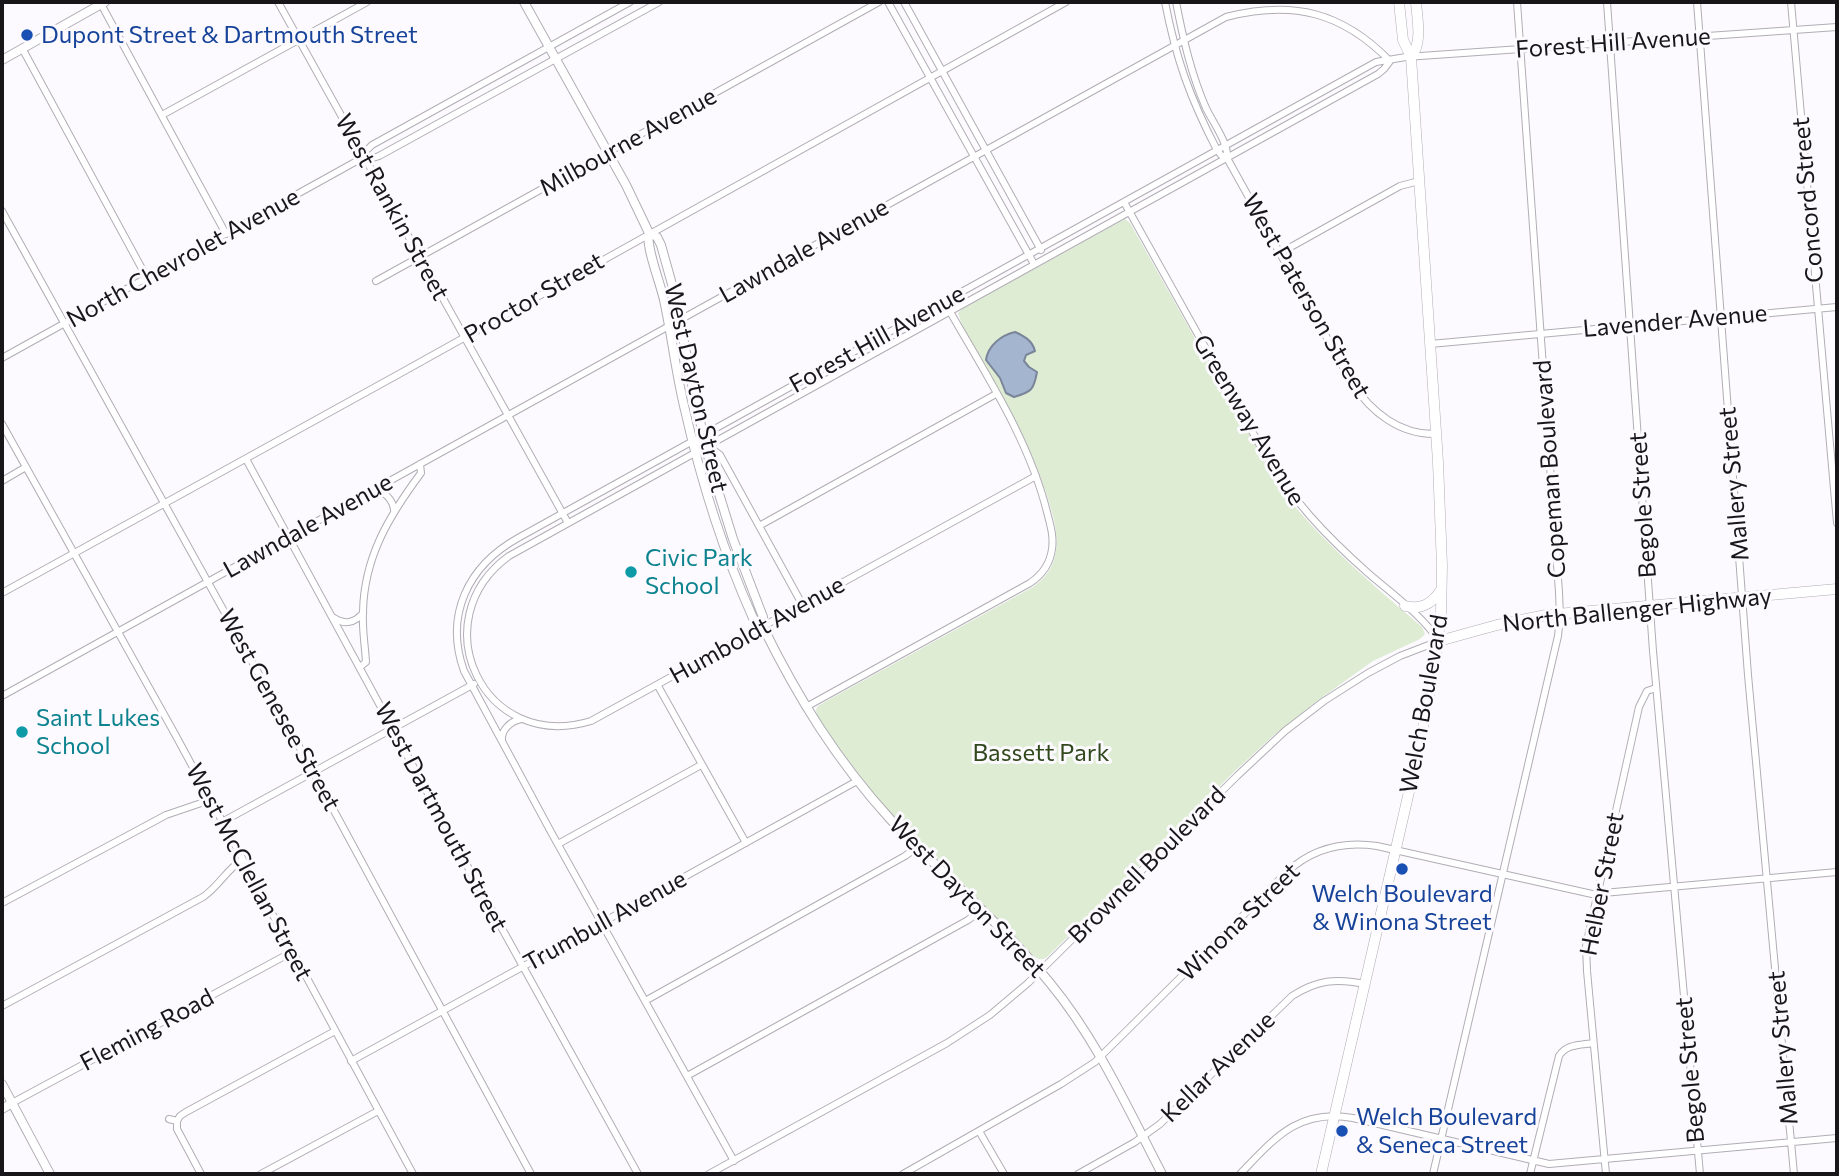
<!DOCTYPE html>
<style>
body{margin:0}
#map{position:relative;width:1839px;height:1176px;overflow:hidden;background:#fcfafe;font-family:Commissioner,sans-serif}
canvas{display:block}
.frame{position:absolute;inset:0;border:4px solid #181619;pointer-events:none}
</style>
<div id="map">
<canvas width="1839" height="1176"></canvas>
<div class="frame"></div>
</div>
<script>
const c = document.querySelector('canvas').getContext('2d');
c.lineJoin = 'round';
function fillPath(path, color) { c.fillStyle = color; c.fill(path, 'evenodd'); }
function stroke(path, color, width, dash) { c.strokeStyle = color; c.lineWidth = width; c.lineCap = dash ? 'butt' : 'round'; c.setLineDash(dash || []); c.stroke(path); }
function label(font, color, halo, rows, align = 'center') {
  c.font = font + ' Commissioner,sans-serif'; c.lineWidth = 6; c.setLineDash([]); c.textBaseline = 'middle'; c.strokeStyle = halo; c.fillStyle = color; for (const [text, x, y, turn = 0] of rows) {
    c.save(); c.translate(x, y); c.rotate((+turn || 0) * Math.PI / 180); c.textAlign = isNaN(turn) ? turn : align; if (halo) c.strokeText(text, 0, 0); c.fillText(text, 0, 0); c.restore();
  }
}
const green = new Path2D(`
 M 1125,219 L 1130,223 L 1277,484 C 1318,539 1370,582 1422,627 L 1425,634 L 1420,639 L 1373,661 L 1317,701 L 1274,735 L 1236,770 L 1047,957 C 1042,961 1037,959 1033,956 C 965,887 889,822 834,742 C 827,733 817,722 816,710 L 818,706 L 830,699 L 1033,587 C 1068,563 1057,525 1045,490 C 1033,453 1015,418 995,384 C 983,362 965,338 958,313 L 962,309 Z`);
const water = new Path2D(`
 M 1015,332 C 1024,336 1032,340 1035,351 L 1026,355 L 1024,361 L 1029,367 L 1037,372 C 1034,389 1032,392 1014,397 L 1006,393 L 1000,378 L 986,360 C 988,345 1002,335 1015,332 Z`);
const minor = new Path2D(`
 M 278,2 L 568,523
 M 888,2 L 1034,264
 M 904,2 L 1041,250
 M 1165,2 C 1176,59 1190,98 1217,150 L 1221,155 L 1227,158
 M 1176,2 C 1183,38 1191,74 1206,108 C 1212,121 1229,144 1227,158 L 1352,383 C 1371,412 1400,435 1436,434
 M 1607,2 L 1653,651 L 1700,1174
 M 1697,2 L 1748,675 L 1794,1174
 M 1791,2 L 1837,523
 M 101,4 L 226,234
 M 22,48 L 147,278
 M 162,115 L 367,2
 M 364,157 L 373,158 L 379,156 L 659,2
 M 2,211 L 306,759 L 531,1174
 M 1280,253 L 1400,186 L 1419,181
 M 376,281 L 879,2
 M 1430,344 L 1837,307
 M 2,358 L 364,157 L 366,151 L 372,145 L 630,2
 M 2,424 L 176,736 L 413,1174
 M 692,441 L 712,449 L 720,455 L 802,604
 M 246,459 L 469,869 L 638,1174
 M 1036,476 L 591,721 C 483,754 421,620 509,556 L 1378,74 L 1384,69 L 1390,61
 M 2,481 L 26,467
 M 373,490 C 384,490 393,500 394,510
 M 759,526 L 996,394
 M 2,593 L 399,374 L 1066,2
 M 334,618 C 344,625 355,623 363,613
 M 360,667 L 366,662 C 365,645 362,629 363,612 C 364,557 389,516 421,473 L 420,464
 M 658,686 L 746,843
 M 2,696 L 1226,17 C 1293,0 1342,12 1390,61
 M 806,707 L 1030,583 C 1042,575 1050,564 1052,549 C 1054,536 1050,524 1047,512 C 1028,436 982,369 944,301
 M 502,740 C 501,730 511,721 521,719
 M 222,822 L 474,684
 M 558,844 L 701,765
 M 2,903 L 166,815 L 210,800
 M 645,1001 L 905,856 L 917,847
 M 2,1006 L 203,897 C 219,886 227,869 242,860
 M 351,1061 L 533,961 L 857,781
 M 687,1076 L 968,920 L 981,910
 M 12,1103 L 292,952
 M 169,1119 L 177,1121 L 177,1129 L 201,1174
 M 177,1121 L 180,1116 L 186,1112 L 335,1031
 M 979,1131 L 1004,1174
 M 734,1161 L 551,832 L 464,671 C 444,615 468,566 518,538 L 1376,62 L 1406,57 L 1837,27
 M 261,1174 L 378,1111
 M 709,1174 L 947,1043 L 990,1015 L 1028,983 L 1237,776 L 1285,731 L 1324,701 L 1368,673 L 1400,656 L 1439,641 C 1422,615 1391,593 1368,573 C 1324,534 1292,500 1262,449 L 1124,202
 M 903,1174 L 1061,1084 L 1095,1062 L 1287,872 C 1313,848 1343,841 1377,846 L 1592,894 L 1837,872
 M 1078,1174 L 1135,1142 L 1160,1124 L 1292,996 C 1317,980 1336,978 1365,984
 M 1240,1174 C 1274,1139 1298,1108 1353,1118 L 1549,1164 L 1837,1138
 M 1433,1174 L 1558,636 L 1560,617 L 1559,592 L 1517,2
 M 1530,1174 L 1559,1056 C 1566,1044 1580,1045 1593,1043
 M 1606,1174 L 1587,971 L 1586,946 L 1639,707 L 1647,691 L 1656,688`);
const tertiary = new Path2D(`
 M 524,2 L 626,185 L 649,233 L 657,237 L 661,245 L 675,295 L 695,400 L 711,468 L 733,539 L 763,617 L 763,627
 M 2,60 L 105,2
 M 649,233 C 645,245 661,285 664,300 C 672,336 676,374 685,410 C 701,481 723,551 753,618 L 759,626 L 763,627 C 798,698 837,761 891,820 C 943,875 1002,924 1050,983 C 1097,1040 1128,1109 1162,1174
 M 2,1084 L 50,1174
 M 2,1109 L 12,1103`);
const secondary = new Path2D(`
 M 1411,57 C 1423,42 1417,19 1416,2
 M 1405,606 C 1421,610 1432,604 1441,590
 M 1439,641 L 1497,625 L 1546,615 L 1837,589
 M 1321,1174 L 1420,744 L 1435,662 L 1441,614 L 1442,566 L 1438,462 L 1411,57 L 1403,40 L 1399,2`);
const markers = [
 [27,35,7,"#1a4fb4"],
 [631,572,7,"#0f9aa8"],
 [22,732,7,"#0f9aa8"],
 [1402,869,7,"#1a4fb4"],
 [1342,1131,7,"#1a4fb4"]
];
const transitNames = [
 ["Dupont Street & Dartmouth Street",41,35],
 ["Welch Boulevard",1402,894,"center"],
 ["& Winona Street",1402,922,"center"],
 ["Welch Boulevard",1356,1117],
 ["& Seneca Street",1356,1145]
];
const streetNames = [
 ["Forest Hill Avenue",1613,43,-4],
 ["Milbourne Avenue",628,142,-29],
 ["Concord Street",1808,200,-95],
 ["West Rankin Street",392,207,61],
 ["Lawndale Avenue",804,251,-29],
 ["North Chevrolet Avenue",183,258,-29],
 ["West Paterson Street",1306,296,60],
 ["Proctor Street",534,298,-30],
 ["Lavender Avenue",1675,321,-5],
 ["Forest Hill Avenue",877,339,-29],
 ["West Dayton Street",696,388,77],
 ["Greenway Avenue",1249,420,59],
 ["Copeman Boulevard",1550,469,-94],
 ["Mallery Street",1734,484,-95],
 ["Begole Street",1643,505,-94],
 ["Lawndale Avenue",308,526,-29],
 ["North Ballenger Highway",1637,610,-6],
 ["Humboldt Avenue",757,630,-29],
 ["Welch Boulevard",1424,704,-80],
 ["West Genesee Street",279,710,61],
 ["West Dartmouth Street",441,817,62],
 ["Brownell Boulevard",1147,865,-45],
 ["West McClellan Street",249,872,62],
 ["Helber Street",1602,884,-79],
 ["West Dayton Street",967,897,46],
 ["Trumbull Avenue",605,921,-29],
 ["Winona Street",1239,922,-44],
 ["Fleming Road",147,1030,-28],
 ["Mallery Street",1783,1048,-95],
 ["Kellar Avenue",1218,1067,-44],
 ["Begole Street",1690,1070,-95]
];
const cultureNames = [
 ["Civic Park",645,558],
 ["School",645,586],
 ["Saint Lukes",36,718],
 ["School",36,746]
];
const parkNames = [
 ["Bassett Park",1041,753]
];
fillPath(green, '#ddecd3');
fillPath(water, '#a4b5d0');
stroke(water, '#7a8599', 2);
stroke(minor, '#b1adb5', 8);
stroke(tertiary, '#b1adb5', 10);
stroke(secondary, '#b1adb5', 11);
stroke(minor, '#fff', 6);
stroke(tertiary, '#fff', 8);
stroke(secondary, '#fff', 10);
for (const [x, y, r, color] of markers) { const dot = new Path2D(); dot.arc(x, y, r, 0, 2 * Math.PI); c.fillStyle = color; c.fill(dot); stroke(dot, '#fcfafe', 2.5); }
label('24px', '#164399', '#fcfafe', transitNames, 'left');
label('24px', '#181619', '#fcfafe', streetNames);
label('24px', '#0d838f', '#fcfafe', cultureNames, 'left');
label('24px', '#31481d', '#fcfafe', parkNames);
</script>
